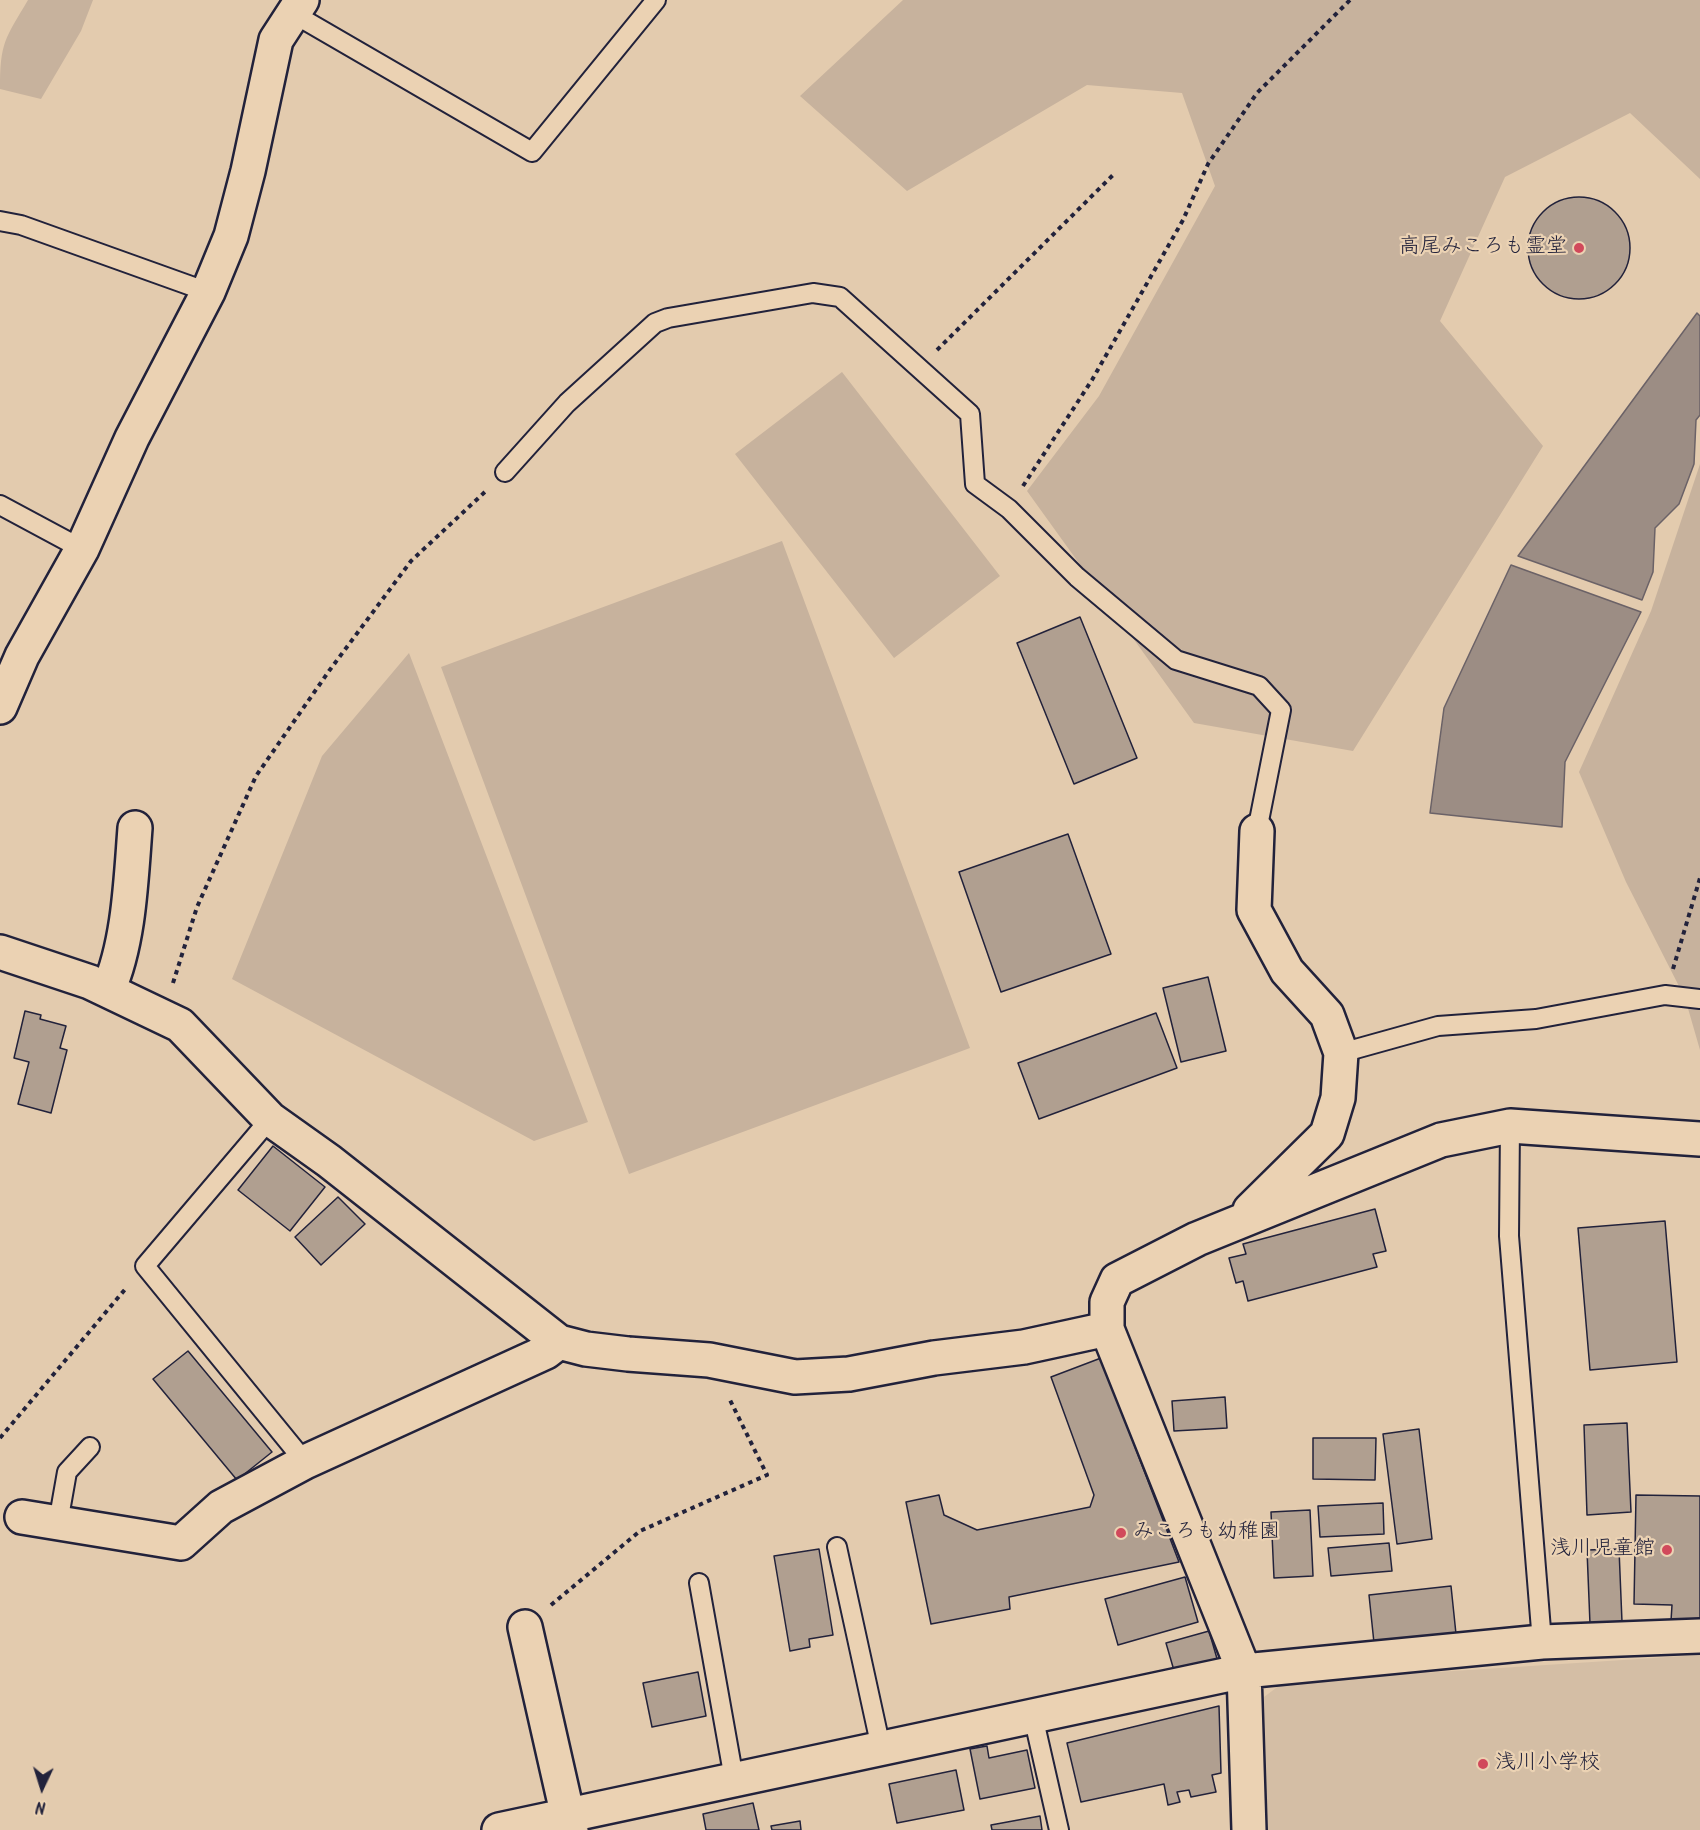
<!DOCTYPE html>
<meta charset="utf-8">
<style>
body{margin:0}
#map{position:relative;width:1700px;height:1830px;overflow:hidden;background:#e3cbae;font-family:Kalam,sans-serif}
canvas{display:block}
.north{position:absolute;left:12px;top:1758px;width:60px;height:60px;-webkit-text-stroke:4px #ebd2b3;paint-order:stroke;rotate:184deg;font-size:16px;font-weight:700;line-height:24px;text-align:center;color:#22223b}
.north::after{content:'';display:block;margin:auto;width:21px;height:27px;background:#22223b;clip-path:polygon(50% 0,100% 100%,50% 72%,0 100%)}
</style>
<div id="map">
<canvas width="1700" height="1830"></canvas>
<div class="north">N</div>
</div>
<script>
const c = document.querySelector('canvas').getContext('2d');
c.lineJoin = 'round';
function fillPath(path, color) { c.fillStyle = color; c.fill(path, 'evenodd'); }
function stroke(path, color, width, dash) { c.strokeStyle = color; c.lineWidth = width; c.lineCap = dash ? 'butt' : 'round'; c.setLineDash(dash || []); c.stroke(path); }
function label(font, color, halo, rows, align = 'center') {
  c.font = font + ' Kalam,"Klee One",sans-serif'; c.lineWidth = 4.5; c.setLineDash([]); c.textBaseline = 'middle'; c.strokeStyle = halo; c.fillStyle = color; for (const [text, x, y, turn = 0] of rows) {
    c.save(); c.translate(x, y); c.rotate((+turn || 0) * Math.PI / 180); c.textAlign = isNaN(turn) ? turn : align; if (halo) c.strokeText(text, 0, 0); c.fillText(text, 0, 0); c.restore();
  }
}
const built = new Path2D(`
 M 1700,1655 L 1700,1830 L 1268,1830 L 1264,1697 L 1284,1682 Z`);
const green = new Path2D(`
 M 28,0 L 93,0 L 81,31 L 41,99 L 0,89 C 0,42 5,39 28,0 Z
 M 903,0 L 1700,0 L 1700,179 L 1630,113 L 1505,177 L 1440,321 L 1543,446 L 1353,751 L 1194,723 L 1027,491 L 1099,396 L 1215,186 L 1182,93 L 1087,85 L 907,191 L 800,96 Z
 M 842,372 L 1000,576 L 894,658 L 735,454 Z
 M 1700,464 L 1700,1050 L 1685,998 L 1626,882 L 1579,772 L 1651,611 Z
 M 782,541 L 970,1048 L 629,1174 L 441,667 Z
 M 409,653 L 588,1122 L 534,1141 L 232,979 L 322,756 Z`);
const water = new Path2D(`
 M 1697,313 L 1700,316 L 1700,415 L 1696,420 L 1694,464 L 1679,504 L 1655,528 L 1653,572 L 1642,600 L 1518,556 Z
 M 1511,565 L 1641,612 L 1565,762 L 1562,827 L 1430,813 L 1444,708 Z`);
const building = new Path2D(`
 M1528 248a51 51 0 1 1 102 0a51 51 0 1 1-102 0Z
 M 1080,617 L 1137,758 L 1074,784 L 1017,643 Z
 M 1068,834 L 1111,954 L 1001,992 L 959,872 Z
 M 1208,977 L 1226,1051 L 1181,1062 L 1163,988 Z
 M 25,1011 L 41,1015 L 40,1019 L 66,1026 L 60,1048 L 67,1050 L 51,1113 L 18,1104 L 29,1062 L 14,1058 Z
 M 1156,1013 L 1177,1068 L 1039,1119 L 1018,1063 Z
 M 273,1146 L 325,1187 L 290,1231 L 238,1190 Z
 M 338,1197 L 365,1224 L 321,1265 L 295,1237 Z
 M 1375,1209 L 1386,1251 L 1373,1254 L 1377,1267 L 1248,1301 L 1243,1281 L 1236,1283 L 1229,1258 L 1246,1254 L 1243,1244 Z
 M 1665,1221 L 1677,1362 L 1590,1370 L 1578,1228 Z
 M 188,1351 L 272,1452 L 237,1480 L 153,1379 Z
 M 1101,1358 L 1179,1562 L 1009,1597 L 1010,1609 L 931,1624 L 906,1502 L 939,1495 L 944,1515 L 977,1530 L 1090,1507 L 1094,1495 L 1051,1377 Z
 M 1225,1397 L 1227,1428 L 1174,1431 L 1172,1401 Z
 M 1627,1423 L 1631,1512 L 1587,1515 L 1584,1425 Z
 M 1419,1429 L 1432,1539 L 1397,1544 L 1383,1434 Z
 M 1313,1438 L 1376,1438 L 1375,1480 L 1313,1479 Z
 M 1636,1495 L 1700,1496 L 1700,1621 L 1671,1621 L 1672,1605 L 1634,1604 Z
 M 1383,1503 L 1384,1534 L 1320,1537 L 1318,1506 Z
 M 1310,1510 L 1313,1576 L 1274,1578 L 1271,1512 Z
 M 1389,1543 L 1392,1571 L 1331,1576 L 1328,1548 Z
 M 819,1549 L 833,1635 L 809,1639 L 810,1647 L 790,1651 L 774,1556 Z
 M 1619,1549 L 1622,1622 L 1590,1624 L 1587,1550 Z
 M 1185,1577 L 1198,1622 L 1118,1645 L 1105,1599 Z
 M 1451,1586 L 1456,1634 L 1374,1643 L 1369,1595 Z
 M 1209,1631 L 1218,1662 L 1175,1674 L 1166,1643 Z
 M 698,1672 L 706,1716 L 652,1727 L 643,1683 Z
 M 1219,1706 L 1221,1773 L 1212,1775 L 1216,1792 L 1191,1797 L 1189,1790 L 1177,1792 L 1180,1802 L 1168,1805 L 1164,1784 L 1081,1802 L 1067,1743 Z
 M 987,1746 L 989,1758 L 1027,1750 L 1035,1788 L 980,1799 L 970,1749 Z
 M 956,1770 L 964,1810 L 897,1823 L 889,1784 Z
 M 753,1803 L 759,1830 L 706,1830 L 703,1814 Z
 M 1040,1816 L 1042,1830 L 992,1830 L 991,1825 Z
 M 800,1821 L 801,1830 L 772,1830 L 771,1826 Z`);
const path = new Path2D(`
 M 937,350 L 1113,175
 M 1023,486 L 1092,380 L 1183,220 L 1208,164 L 1257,93 L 1350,0
 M 1673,969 L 1700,878
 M 173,983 L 197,907 L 256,776 L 329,671 L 411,561 L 487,490
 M 0,1438 L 127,1287
 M 551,1605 L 640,1531 L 767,1475 L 729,1398`);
const service = new Path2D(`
 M 294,14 L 532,152 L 656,0
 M 0,221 L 21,225 L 208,292
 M 505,472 L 567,403 L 655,323 L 668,318 L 813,293 L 840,297 L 970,414 L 975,484 L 1009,509 L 1077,577 L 1176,660 L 1259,686 L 1281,710 L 1257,831
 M 0,505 L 82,549
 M 1341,1053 L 1438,1026 L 1536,1019 L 1665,995 L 1700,999
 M 270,1119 L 145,1266 L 305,1462
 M 1510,1126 L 1509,1236 L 1542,1642
 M 58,1523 L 67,1472 L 90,1447
 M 837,1547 L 881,1748
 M 699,1583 L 734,1779
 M 1033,1716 L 1059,1830`);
const minor = new Path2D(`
 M 0,707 L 22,656 L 82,549 L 132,438 L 208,292 L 231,236 L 248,171 L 276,40 L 302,0
 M 0,952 L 90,982 L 180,1025 L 270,1119 L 329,1161 L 559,1342 L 586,1349 L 628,1354 L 709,1360 L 795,1377 L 849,1374 L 934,1358 L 1024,1347 L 1107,1329
 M 108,990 C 129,943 131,880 135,828
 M 1250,1210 L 1327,1134 L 1338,1098 L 1341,1053 L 1327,1015 L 1287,971 L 1254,910 L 1257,831
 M 22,1517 L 181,1543 L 221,1507 L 305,1462 L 546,1352 L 559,1342
 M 525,1627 L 571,1830
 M 499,1830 L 1244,1671 L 1542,1642 L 1700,1636
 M 1249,1830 L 1244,1671 L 1107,1329 L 1107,1302 L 1117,1280 L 1197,1239 L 1441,1140 L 1510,1126 L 1700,1139`);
const markers = [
 [1579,248,6,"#d1495b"],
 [1121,1533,6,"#d1495b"],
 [1667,1550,6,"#d1495b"],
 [1483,1764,6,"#d1495b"]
];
const poiNames = [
 ["高尾みころも霊堂",1567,248],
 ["みころも幼稚園",1133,1533,"left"],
 ["浅川児童館",1655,1550],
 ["浅川小学校",1495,1764,"left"]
];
fillPath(built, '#d4bea5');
fillPath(green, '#c7b29d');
fillPath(water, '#9c8d84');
stroke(water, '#6b6267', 1.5);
fillPath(building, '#b09f90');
stroke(building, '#22223b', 1.5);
stroke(service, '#22223b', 22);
stroke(minor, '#22223b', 38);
stroke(path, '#22223b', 4, [4.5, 4.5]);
stroke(service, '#ebd2b3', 18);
stroke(minor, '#ebd2b3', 33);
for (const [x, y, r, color] of markers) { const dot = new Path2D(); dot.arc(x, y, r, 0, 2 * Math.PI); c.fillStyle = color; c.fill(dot); stroke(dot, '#ebd2b3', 2); }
label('21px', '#22223b', '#ebd2b3', poiNames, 'right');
</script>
